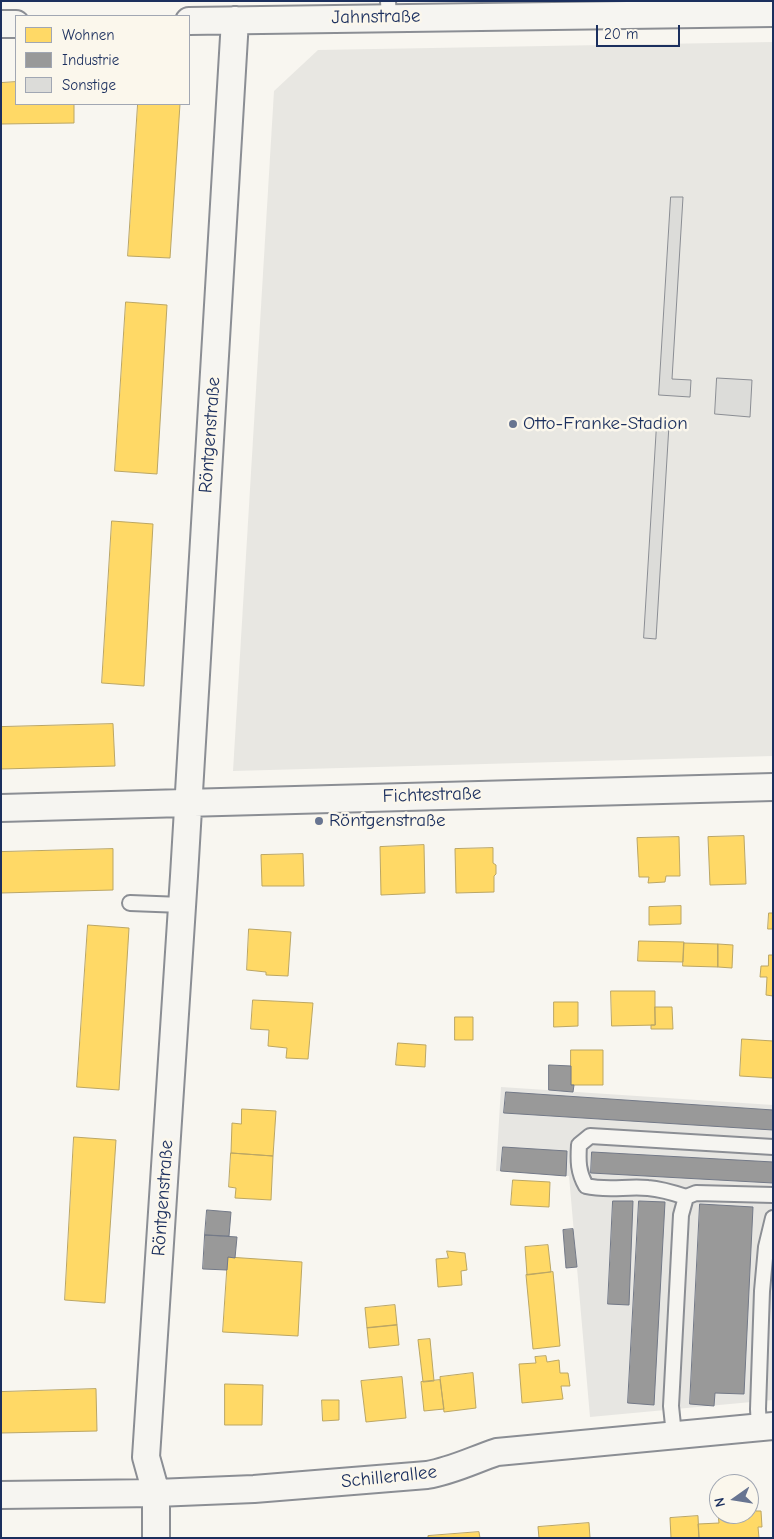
<!DOCTYPE html>
<meta charset="utf-8">
<style>
body{margin:0}
#map{position:relative;width:774px;height:1539px;overflow:hidden;background:#f8f6f0;font-family:"Comic Neue",sans-serif}
canvas{display:block}
.frame{position:absolute;inset:0;border:2px solid #1b2f5e;pointer-events:none}
.legend{position:absolute;left:15px;top:15px;width:175px;height:90px;box-sizing:border-box;background:#fbf7ec;border:1px solid #a1a7b3;margin:0;padding:6px 9px;list-style:none;font-size:15px;color:#1b2f5e}
.legend li{display:flex;align-items:center;gap:10px;height:25px}
.legend b{width:25px;border:1px solid #a1a7b3}
.north{position:absolute;left:709px;top:1474px;width:50px;height:50px;box-sizing:border-box;background:#fbf7ec;border:1px solid #a1a7b3;border-radius:50%;rotate:257deg;font-size:14px;font-weight:700;line-height:20px;text-align:center;color:#1b2f5e}
.north::after{content:'';display:block;margin:auto;width:18px;height:22px;background:#687591;clip-path:polygon(50% 0,100% 100%,50% 72%,0 100%)}
.scale{position:absolute;left:596px;top:25px;width:84px;height:22px;box-sizing:border-box;border:2px solid #1b2f5e;border-top:0;padding-left:6px;font-size:15px;line-height:18px;white-space:nowrap;color:#1b2f5e;-webkit-text-stroke:4px #fbf7ec;paint-order:stroke}
</style>
<div id="map">
<canvas width="774" height="1539"></canvas>
<div class="frame"></div>
<ul class="legend">
<li><b style="height:14px;background:#ffd966"></b>Wohnen</li>
<li><b style="height:14px;background:#999"></b>Industrie</li>
<li><b style="height:14px;background:#dcdcd9"></b>Sonstige</li>
</ul>
<div class="north">N</div>
<div class="scale">20 m</div>
</div>
<script>
const c = document.querySelector('canvas').getContext('2d');
c.lineJoin = 'round';
function fillPath(path, color) { c.fillStyle = color; c.fill(path, 'evenodd'); }
function stroke(path, color, width, dash) { c.strokeStyle = color; c.lineWidth = width; c.lineCap = dash ? 'butt' : 'round'; c.setLineDash(dash || []); c.stroke(path); }
function label(font, color, halo, rows, align = 'center') {
  c.font = font + ' "Comic Neue",sans-serif'; c.lineWidth = 5; c.setLineDash([]); c.textBaseline = 'middle'; c.strokeStyle = halo; c.fillStyle = color; for (const [text, x, y, turn = 0] of rows) {
    c.save(); c.translate(x, y); c.rotate((+turn || 0) * Math.PI / 180); c.textAlign = isNaN(turn) ? turn : align; if (halo) c.strokeText(text, 0, 0); c.fillText(text, 0, 0); c.restore();
  }
}
const built = new Path2D(`
 M 501,1087 L 773,1105 L 773,1400 L 590,1417 L 569,1176 L 496,1171 Z`);
const green = new Path2D(`
 M 773,42 L 773,756 L 233,771 L 274,91 L 318,50 Z`);
const homes = new Path2D(`
 M 16,82 L 16,104 L 74,104 L 74,123 L 1,124 L 1,83 Z
 M 138,104 L 180,104 L 170,258 L 128,256 Z
 M 126,302 L 167,305 L 157,474 L 115,471 Z
 M 112,521 L 153,524 L 144,686 L 102,683 Z
 M 113,724 L 115,766 L 1,769 L 1,727 Z
 M 744,836 L 746,884 L 710,885 L 708,837 Z
 M 679,837 L 680,876 L 666,876 L 665,882 L 648,883 L 649,877 L 639,877 L 637,838 Z
 M 424,845 L 425,893 L 381,895 L 380,847 Z
 M 493,848 L 493,863 L 496,865 L 496,874 L 494,876 L 494,892 L 456,893 L 455,849 Z
 M 113,849 L 113,890 L 1,893 L 1,852 Z
 M 303,854 L 304,886 L 262,886 L 261,855 Z
 M 681,906 L 681,924 L 649,925 L 649,907 Z
 M 769,913 L 773,913 L 773,929 L 768,929 Z
 M 88,925 L 129,928 L 119,1090 L 77,1087 Z
 M 249,929 L 291,932 L 288,976 L 266,975 L 266,972 L 247,970 Z
 M 639,941 L 684,942 L 683,962 L 638,961 Z
 M 684,943 L 718,944 L 718,967 L 683,966 Z
 M 718,944 L 733,945 L 732,968 L 718,967 Z
 M 769,955 L 773,955 L 773,996 L 766,995 L 767,977 L 760,977 L 761,966 L 768,966 Z
 M 611,991 L 655,991 L 655,1025 L 612,1026 Z
 M 253,1000 L 313,1003 L 308,1059 L 286,1058 L 287,1048 L 268,1046 L 269,1030 L 251,1029 Z
 M 554,1002 L 578,1002 L 578,1026 L 554,1027 Z
 M 655,1007 L 672,1007 L 673,1029 L 651,1029 L 651,1025 L 655,1025 Z
 M 455,1017 L 473,1017 L 473,1040 L 455,1040 Z
 M 742,1039 L 773,1041 L 773,1078 L 740,1076 Z
 M 398,1043 L 426,1045 L 425,1067 L 396,1065 Z
 M 571,1050 L 603,1050 L 603,1085 L 571,1085 Z
 M 242,1109 L 276,1111 L 273,1156 L 231,1153 L 232,1123 L 241,1124 Z
 M 74,1137 L 116,1140 L 105,1303 L 65,1300 Z
 M 231,1153 L 273,1156 L 271,1200 L 235,1198 L 236,1188 L 229,1187 Z
 M 513,1180 L 550,1182 L 549,1207 L 511,1205 Z
 M 548,1245 L 551,1272 L 527,1275 L 525,1247 Z
 M 447,1251 L 465,1253 L 467,1270 L 461,1271 L 462,1285 L 438,1287 L 436,1259 L 448,1258 Z
 M 228,1257 L 302,1262 L 298,1336 L 223,1332 Z
 M 553,1272 L 560,1346 L 533,1349 L 526,1275 Z
 M 395,1305 L 397,1325 L 367,1328 L 365,1308 Z
 M 397,1325 L 399,1345 L 369,1348 L 367,1328 Z
 M 430,1339 L 434,1381 L 423,1382 L 418,1340 Z
 M 546,1356 L 547,1362 L 559,1360 L 560,1373 L 568,1373 L 570,1386 L 561,1386 L 563,1399 L 522,1403 L 519,1364 L 536,1363 L 535,1357 Z
 M 473,1373 L 476,1408 L 444,1412 L 440,1377 Z
 M 402,1377 L 406,1418 L 366,1422 L 361,1381 Z
 M 440,1380 L 444,1409 L 424,1411 L 421,1382 Z
 M 225,1384 L 263,1385 L 262,1425 L 225,1425 Z
 M 96,1389 L 97,1431 L 1,1433 L 1,1392 Z
 M 322,1400 L 339,1400 L 339,1420 L 323,1421 Z
 M 749,1503 L 751,1503 L 756,1511 L 761,1511 L 762,1527 L 758,1527 L 759,1538 L 699,1538 L 698,1524 L 719,1523 L 718,1514 L 749,1514 Z
 M 698,1516 L 699,1538 L 671,1538 L 670,1518 Z
 M 589,1523 L 590,1538 L 539,1538 L 538,1527 Z
 M 479,1532 L 480,1538 L 428,1538 L 428,1536 Z`);
const industry = new Path2D(`
 M 549,1065 L 571,1066 L 571,1085 L 574,1085 L 573,1092 L 549,1090 Z
 M 506,1092 L 773,1110 L 773,1130 L 504,1113 Z
 M 503,1147 L 567,1151 L 566,1176 L 501,1171 Z
 M 592,1152 L 773,1162 L 773,1183 L 591,1173 Z
 M 613,1201 L 633,1201 L 629,1305 L 608,1304 Z
 M 639,1201 L 665,1202 L 654,1405 L 628,1403 Z
 M 700,1204 L 753,1207 L 744,1394 L 715,1393 L 714,1406 L 690,1404 Z
 M 207,1210 L 231,1212 L 229,1236 L 205,1235 Z
 M 573,1229 L 577,1267 L 566,1268 L 563,1230 Z
 M 205,1235 L 237,1237 L 235,1258 L 228,1257 L 227,1270 L 203,1269 Z`);
const building = new Path2D(`
 M 671,197 L 683,197 L 672,379 L 691,380 L 690,397 L 659,395 Z
 M 717,378 L 752,380 L 750,417 L 715,414 Z
 M 657,424 L 669,425 L 656,639 L 644,638 Z`);
const lane = new Path2D(`
 M 388,1 L 389,17
 M 130,903 L 182,905
 M 686,1197 C 674,1193 662,1189 648,1188 C 627,1186 607,1191 586,1186 C 578,1172 578,1161 579,1145 L 590,1136 L 773,1147
 M 759,1427 L 758,1409 L 762,1291 L 766,1247 L 773,1218
 M 674,1435 L 671,1406 L 681,1215 L 686,1197 L 696,1193 L 773,1195`);
const street = new Path2D(`
 M 189,21 L 773,13
 M 1,24 L 16,24
 M 1,808 L 773,787
 M 1,1495 L 156,1493 L 254,1489 L 427,1475 C 452,1471 473,1460 497,1452 L 773,1426
 M 156,1538 L 156,1493 L 146,1457 L 184,876 L 235,20`);
const markers = [
 [513,424,5,"#687591"],
 [319,821,5,"#687591"]
];
const streetNames = [
 ["Jahnstraße",376,17,-1],
 ["Röntgenstraße",210,435,-86],
 ["Fichtestraße",432,795,-2],
 ["Röntgenstraße",163,1198,-86],
 ["Schillerallee",389,1477,-6]
];
const poiNames = [
 ["Otto-Franke-Stadion",523,424],
 ["Röntgenstraße",329,821]
];
fillPath(built, '#e7e6e2');
fillPath(green, '#e8e7e2');
fillPath(homes, '#ffd966');
stroke(homes, '#bba664', 1);
fillPath(industry, '#999');
stroke(industry, '#737987', 1);
fillPath(building, '#dcdcd9');
stroke(building, '#8b8e94', 1);
stroke(lane, '#8b8e94', 18);
stroke(street, '#8b8e94', 30);
stroke(lane, '#f6f5f1', 14);
stroke(street, '#f6f5f1', 26);
for (const [x, y, r, color] of markers) { const dot = new Path2D(); dot.arc(x, y, r, 0, 2 * Math.PI); c.fillStyle = color; c.fill(dot); stroke(dot, '#fbf7ec', 2); }
label('19px', '#1b2f5e', '#fbf7ec', streetNames);
label('19px', '#1b2f5e', '#fbf7ec', poiNames, 'left');
</script>
